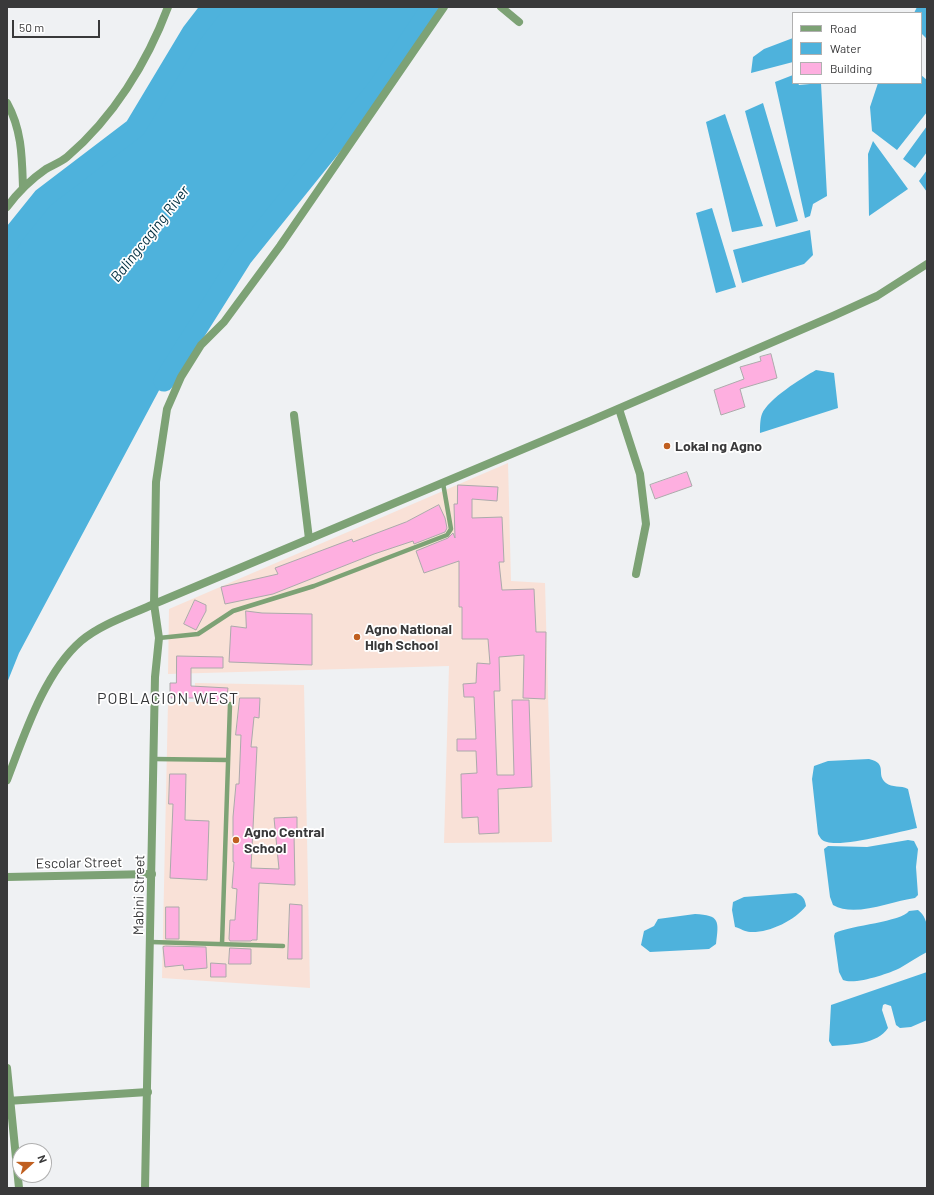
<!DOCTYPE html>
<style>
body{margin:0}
#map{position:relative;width:934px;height:1195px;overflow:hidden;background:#eff1f3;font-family:Barlow,sans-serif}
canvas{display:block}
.frame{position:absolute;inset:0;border:8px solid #39393a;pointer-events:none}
.legend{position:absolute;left:792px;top:12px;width:130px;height:72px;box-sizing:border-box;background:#fff;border:1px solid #b0b0b0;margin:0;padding:5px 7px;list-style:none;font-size:12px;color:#39393a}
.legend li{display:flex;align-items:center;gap:8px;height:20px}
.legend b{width:20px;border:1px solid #b0b0b0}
.north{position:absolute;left:12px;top:1143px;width:40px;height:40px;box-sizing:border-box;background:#fff;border:1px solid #b0b0b0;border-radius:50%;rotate:69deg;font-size:11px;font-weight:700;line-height:16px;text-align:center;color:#39393a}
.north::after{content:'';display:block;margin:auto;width:14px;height:18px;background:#c05f20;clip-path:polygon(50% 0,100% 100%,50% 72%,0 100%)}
.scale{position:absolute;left:12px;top:20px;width:88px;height:18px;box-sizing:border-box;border:2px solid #39393a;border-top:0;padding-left:5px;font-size:12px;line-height:14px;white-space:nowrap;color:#39393a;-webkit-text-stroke:3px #fff;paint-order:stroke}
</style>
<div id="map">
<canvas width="934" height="1195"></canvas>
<div class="frame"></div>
<ul class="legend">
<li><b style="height:5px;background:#7da275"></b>Road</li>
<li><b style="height:11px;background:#4eb2dc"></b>Water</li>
<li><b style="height:11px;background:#feafe0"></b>Building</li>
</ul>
<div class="north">N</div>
<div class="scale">50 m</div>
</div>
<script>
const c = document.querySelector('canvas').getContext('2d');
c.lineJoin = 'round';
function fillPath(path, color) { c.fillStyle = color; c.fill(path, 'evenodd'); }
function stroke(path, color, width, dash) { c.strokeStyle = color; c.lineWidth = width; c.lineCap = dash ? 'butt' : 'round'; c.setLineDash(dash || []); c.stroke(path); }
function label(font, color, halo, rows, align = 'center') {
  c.font = font + ' Barlow,sans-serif'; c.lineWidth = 3.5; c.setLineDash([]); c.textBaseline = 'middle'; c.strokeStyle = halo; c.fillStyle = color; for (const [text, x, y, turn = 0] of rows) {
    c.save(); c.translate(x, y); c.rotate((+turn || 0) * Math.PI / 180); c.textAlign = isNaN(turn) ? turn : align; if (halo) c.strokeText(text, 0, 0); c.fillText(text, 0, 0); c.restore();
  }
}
const education = new Path2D(`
 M 508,463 L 511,581 L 545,583 L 552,842 L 444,843 L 449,666 L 168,674 L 169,609 Z
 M 195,683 L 304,685 L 310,988 L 162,978 L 168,702 L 194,702 Z`);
const water = new Path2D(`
 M 212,7 L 432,7 L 378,88 L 242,257 L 164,381 L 19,653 L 7,683 L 7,245 L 14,234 L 43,198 L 135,128 L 192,33 Z
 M 917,7 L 927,7 L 927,39 L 921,33 L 921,13 L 914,13 Z
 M 793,38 L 793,62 L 751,73 L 753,57 L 764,49 Z
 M 793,75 L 793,83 L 798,83 L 799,85 L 821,83 L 827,196 L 813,204 L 810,216 L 805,218 L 775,82 Z
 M 921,75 L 927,80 L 927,112 L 897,150 L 872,131 L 870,107 L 878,83 L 921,83 Z
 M 763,103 L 798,221 L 776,227 L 745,111 Z
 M 725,114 L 763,226 L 732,232 L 706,122 Z
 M 927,126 L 927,152 L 915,168 L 903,159 Z
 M 873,141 L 908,189 L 869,216 L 868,154 Z
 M 927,170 L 927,192 L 919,181 Z
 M 712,208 L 736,287 L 716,293 L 696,213 Z
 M 810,230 L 813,255 L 804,264 L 742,283 L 733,250 Z
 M 816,370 L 834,373 L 838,408 L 760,433 C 760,427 760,419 762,414 C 768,399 802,378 816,370 Z
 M 869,759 C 889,764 875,774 886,783 C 892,788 901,785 908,789 L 917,828 C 898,832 844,847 827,842 C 822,841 821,839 818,834 L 812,779 L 814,766 L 828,761 Z
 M 908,840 L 914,841 L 918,849 L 916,867 L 918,895 L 915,898 C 891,901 855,918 833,905 L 830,897 L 824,849 L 828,846 L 867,847 Z
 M 796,893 C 803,896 805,899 806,906 C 794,921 769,933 750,932 C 745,932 740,928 735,927 L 732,910 L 733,902 L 744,897 Z
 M 918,910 C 931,920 927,937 927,952 C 917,957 909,963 900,968 C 888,974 855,985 843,980 L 839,972 L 834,936 L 835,933 C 852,925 901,922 909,911 Z
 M 695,914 C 720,915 719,921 716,944 L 709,949 L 650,952 L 641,945 L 644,931 L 654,926 L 658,919 Z
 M 927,972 L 927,1020 L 911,1027 L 900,1028 L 896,1025 L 891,1006 L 885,1004 L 883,1005 L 882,1010 L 888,1028 C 878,1044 850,1045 832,1046 L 829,1041 L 831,1005 Z`);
const river = new Path2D(`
 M 7,245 L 14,234 L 43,198 L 135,128 L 192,33 L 212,7
 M 164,381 L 242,257 L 378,88 L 432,7`);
const building = new Path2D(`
 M 771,354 L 777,378 L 740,389 L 745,407 L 721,415 L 714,390 L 744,379 L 740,367 L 761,361 L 760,357 Z
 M 687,472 L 692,486 L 655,499 L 650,485 Z
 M 458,485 L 498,487 L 497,501 L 472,499 L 472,518 L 502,517 L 504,562 L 499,562 L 502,590 L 534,589 L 536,632 L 546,632 L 545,699 L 523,698 L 524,655 L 499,657 L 500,691 L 494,691 L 497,775 L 514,775 L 512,700 L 529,700 L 532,787 L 498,789 L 499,833 L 479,834 L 478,817 L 462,818 L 461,774 L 477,773 L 476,751 L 457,751 L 457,739 L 476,739 L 474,697 L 464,697 L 463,684 L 476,683 L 477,663 L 490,664 L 488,639 L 462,639 L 462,607 L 459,607 L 459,561 L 424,573 L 416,551 L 448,538 L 453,533 L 455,538 L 454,504 L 457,504 Z
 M 439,505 L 445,518 L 447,528 L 445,532 L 414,544 L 413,541 L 374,554 L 273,594 L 225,604 L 221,587 L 278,574 L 275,568 L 352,539 L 353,542 L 406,522 Z
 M 195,600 L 206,605 L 206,611 L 196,630 L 184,624 Z
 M 246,611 L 262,613 L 312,614 L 312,665 L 229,662 L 231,626 L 246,628 Z
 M 177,656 L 223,657 L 223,668 L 191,668 L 191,686 L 228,688 L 226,703 L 199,702 L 199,698 L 170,698 L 170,683 L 176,683 Z
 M 240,698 L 260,698 L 259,718 L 254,717 L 251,747 L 257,747 L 251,868 L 279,869 L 274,818 L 297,817 L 297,834 L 294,834 L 295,885 L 259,883 L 257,940 L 252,940 L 251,941 L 230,941 L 229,939 L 230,920 L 235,920 L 237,889 L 232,888 L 234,862 L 233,862 L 233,817 L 236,784 L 239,784 L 241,735 L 236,735 Z
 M 170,774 L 186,774 L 185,820 L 209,821 L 207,880 L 170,878 L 173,804 L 169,804 Z
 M 290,904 L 302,905 L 302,959 L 288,959 Z
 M 166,907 L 179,907 L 179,939 L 166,939 Z
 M 166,946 L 206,947 L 207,968 L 184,970 L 183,965 L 165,967 L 163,947 Z
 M 230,948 L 251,949 L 251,964 L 229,964 Z
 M 211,963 L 226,964 L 226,977 L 211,977 Z`);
const service = new Path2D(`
 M 159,638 L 198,634 L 233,611 L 314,586 L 447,535 L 451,529 L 443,483
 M 154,759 L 228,760
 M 151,942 L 283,946
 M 222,944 L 230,704`);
const minor = new Path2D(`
 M 501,7 L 519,22
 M 7,103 C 22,130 22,157 23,188
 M 7,207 C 18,192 30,180 46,169 C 53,165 61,162 67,157 C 113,118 147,63 168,7
 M 619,409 L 640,474 L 646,524 L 636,574
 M 294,415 L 309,539
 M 154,604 L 156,482 L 167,409 L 181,377 L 201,345 L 224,322 L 280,246 L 444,7
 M 7,877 L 152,874
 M 7,1101 L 148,1092`);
const tertiary = new Path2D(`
 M 7,780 C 24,736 44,673 81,641 C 101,624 130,615 154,604 L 590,421 L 833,316 L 877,296 L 927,264
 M 7,1068 L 19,1188
 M 145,1188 L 155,677 L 159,638 L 154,604`);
const markers = [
 [667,446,4,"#c05f20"],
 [357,637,4,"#c05f20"],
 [236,840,4,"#c05f20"]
];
const poiNames = [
 ["Lokal ng Agno",675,446],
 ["Agno National",365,629],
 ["High School",365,645],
 ["Agno Central",244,832],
 ["School",244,848]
];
const streetNames = [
 ["Escolar Street",79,863,-1],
 ["Mabini Street",139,895,-89]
];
const waterNames = [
 ["Balingcaging River",150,234,-52]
];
const quarterNames = [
 ["POBLACION WEST",168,699]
];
fillPath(education, '#f9e1d7');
fillPath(water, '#4eb2dc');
stroke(river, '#4eb2dc', 21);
fillPath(building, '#feafe0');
stroke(building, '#acaaab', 1);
stroke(service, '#7da275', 4.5);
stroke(minor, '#7da275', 8);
stroke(tertiary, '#7da275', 8);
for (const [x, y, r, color] of markers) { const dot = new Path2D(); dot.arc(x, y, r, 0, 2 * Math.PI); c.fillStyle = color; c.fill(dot); stroke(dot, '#fff', 1.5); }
label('bold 14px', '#39393a', '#fff', poiNames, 'left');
label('14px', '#39393a', '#fff', streetNames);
label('italic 15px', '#002f40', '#fff', waterNames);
c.letterSpacing = '1px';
label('16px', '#353638', '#fff', quarterNames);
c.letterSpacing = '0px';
</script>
